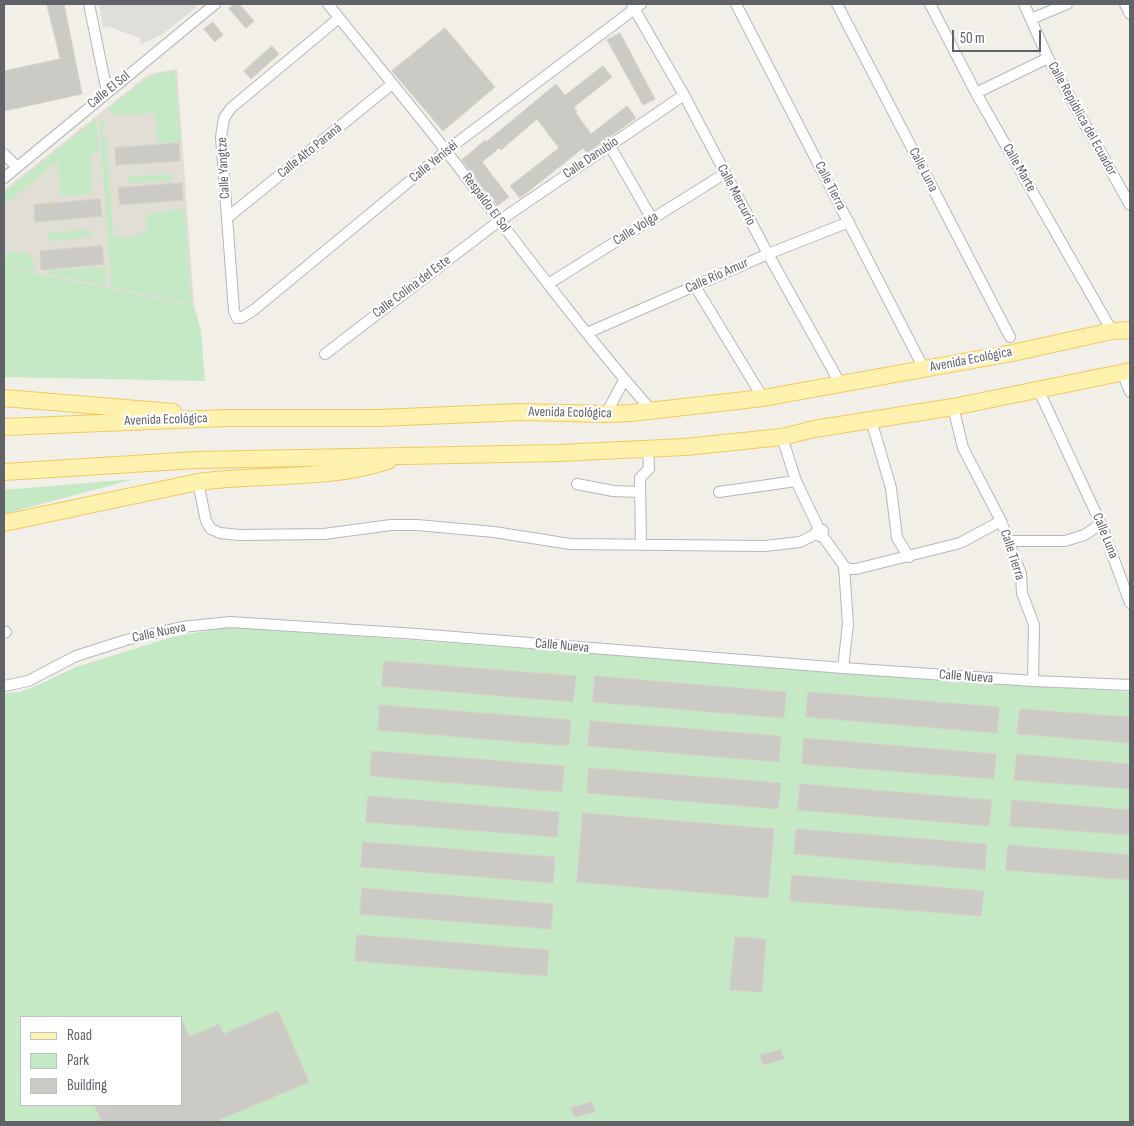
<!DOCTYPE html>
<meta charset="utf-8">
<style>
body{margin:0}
#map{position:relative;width:1134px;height:1126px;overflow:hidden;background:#f1efe8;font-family:"Sofia Sans Condensed",sans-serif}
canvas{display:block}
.frame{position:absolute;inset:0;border:5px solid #5f6368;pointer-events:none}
.legend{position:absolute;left:20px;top:1016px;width:162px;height:90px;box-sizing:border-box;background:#fff;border:1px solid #bfc1c3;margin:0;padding:6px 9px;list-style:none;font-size:15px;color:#5f6368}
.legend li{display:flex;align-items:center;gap:10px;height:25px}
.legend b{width:25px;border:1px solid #bfc1c3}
.scale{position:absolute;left:952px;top:30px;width:89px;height:22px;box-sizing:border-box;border:2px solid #5f6368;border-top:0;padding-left:6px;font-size:15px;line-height:18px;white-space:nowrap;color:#5f6368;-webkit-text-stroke:4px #fff;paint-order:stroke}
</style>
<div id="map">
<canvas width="1134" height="1126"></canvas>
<div class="frame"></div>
<ul class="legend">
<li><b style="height:6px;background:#fff2af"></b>Road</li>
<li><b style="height:14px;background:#c5e8c5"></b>Park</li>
<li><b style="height:14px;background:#cccac5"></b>Building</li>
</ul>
<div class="scale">50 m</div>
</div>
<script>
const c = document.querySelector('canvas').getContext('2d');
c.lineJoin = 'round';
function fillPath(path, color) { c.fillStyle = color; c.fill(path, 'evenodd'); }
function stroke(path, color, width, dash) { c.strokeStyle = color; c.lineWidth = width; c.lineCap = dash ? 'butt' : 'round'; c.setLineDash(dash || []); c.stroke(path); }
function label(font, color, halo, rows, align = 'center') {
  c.font = font + ' "Sofia Sans Condensed",sans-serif'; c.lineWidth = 4.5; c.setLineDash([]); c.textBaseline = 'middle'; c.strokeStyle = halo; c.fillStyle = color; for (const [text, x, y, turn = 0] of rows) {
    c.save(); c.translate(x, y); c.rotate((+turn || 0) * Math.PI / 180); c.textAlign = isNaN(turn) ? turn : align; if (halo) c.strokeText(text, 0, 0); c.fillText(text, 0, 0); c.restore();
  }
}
const industrial = new Path2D(`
 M 99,4 L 195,4 L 197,7 L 161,35 L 141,44 L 140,38 L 107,26 L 103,28 Z`);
const education = new Path2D(`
 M 177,69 L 194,306 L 10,268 L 4,258 L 4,190 L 149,74 Z`);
const green = new Path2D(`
 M 175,71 L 181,142 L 158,143 L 155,113 L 113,115 L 108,109 L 150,76 Z
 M 99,117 L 104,122 L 103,137 L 107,138 L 113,237 L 139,236 L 139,232 L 147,232 L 146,214 L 184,209 L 192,304 L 111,287 Z
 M 96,119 L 99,151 L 97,154 L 90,154 L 93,194 L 60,196 L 58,160 L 27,187 L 4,204 L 4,193 Z
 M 172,174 L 172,181 L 128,183 L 128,176 Z
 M 90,229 L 92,237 L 49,241 L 48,233 Z
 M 4,251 L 5,253 L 29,252 L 36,272 L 10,266 L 4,256 Z
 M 4,258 L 10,268 L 194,306 L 201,331 L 205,381 L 4,377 Z
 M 105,266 L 107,286 L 47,274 L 47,271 Z
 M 134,479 L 4,514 L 4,490 Z
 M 228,627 L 1130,692 L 1130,1122 L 4,1122 L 4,693 L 20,692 L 38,685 L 76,667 L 172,637 ZM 21,1017 L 181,1017 L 181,1105 L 21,1105 Z`);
const building = new Path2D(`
 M 47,4 L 64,4 L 82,94 L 4,111 L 4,71 L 60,59 Z
 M 234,4 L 239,4 L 254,21 L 246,28 L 229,9 Z
 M 213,22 L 223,35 L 215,42 L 204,29 Z
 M 445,28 L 495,87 L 443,131 L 392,71 Z
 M 620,33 L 655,99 L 643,105 L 607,40 Z
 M 272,46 L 279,54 L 251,79 L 244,71 Z
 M 603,66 L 612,77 L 574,107 L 577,111 L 575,112 L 591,134 L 627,106 L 636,118 L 587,153 L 583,148 L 520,198 L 510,186 L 559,148 L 537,119 L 501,150 L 499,148 L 482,162 L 509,197 L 497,206 L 462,160 L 485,140 L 486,142 L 556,84 L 565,95 Z
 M 179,143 L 180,161 L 116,165 L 115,148 Z
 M 182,183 L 183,200 L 120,205 L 118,188 Z
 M 100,199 L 102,216 L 35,222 L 34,205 Z
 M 102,246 L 104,264 L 41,270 L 40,251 Z
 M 384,661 L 576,676 L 573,702 L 382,686 Z
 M 595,676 L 786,692 L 784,718 L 593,702 Z
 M 808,692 L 999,707 L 997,733 L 806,717 Z
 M 380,705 L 571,720 L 569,746 L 378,730 Z
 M 1020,709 L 1130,717 L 1130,743 L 1017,734 Z
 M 590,721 L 781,736 L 779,762 L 588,746 Z
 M 804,738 L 996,754 L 994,779 L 802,764 Z
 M 372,751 L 564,766 L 562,792 L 370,776 Z
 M 1017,754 L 1130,764 L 1130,789 L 1014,780 Z
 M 589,768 L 781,783 L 778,809 L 587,793 Z
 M 800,784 L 992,800 L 989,826 L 798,810 Z
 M 368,796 L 559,812 L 557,837 L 366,822 Z
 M 1012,800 L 1130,810 L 1130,835 L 1010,826 Z
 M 583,813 L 774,829 L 768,898 L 577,882 Z
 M 796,829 L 987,844 L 985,870 L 794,854 Z
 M 363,842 L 555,857 L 553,883 L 361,867 Z
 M 1008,845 L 1130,855 L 1130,880 L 1006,870 Z
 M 792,875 L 984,891 L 981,916 L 790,901 Z
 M 362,888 L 553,904 L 551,929 L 360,914 Z
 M 357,935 L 549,950 L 547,976 L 355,961 Z
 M 735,937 L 766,939 L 762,992 L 730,990 Z
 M 278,1011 L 309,1082 L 214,1122 L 102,1122 L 94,1105 L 181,1105 L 181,1018 L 189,1037 L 219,1024 L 223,1034 Z
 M 781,1050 L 784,1059 L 763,1065 L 760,1055 Z
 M 592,1102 L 595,1112 L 574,1117 L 571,1108 Z`);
const street = new Path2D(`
 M 89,4 L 107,92
 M 328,4 C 367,53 408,102 447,152 C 514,239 579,328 652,411
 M 736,4 L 924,369
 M 837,4 L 1010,337
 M 930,4 L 976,93 L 1112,331
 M 1024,4 L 1048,58 L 1130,205
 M 1125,4 L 1130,14
 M 632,5 L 684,95 L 768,254 L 841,385
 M 339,18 L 231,108 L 224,118 L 221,137 L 234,311 L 237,318 L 241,318 L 255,309 L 446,151 L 641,4
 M 1031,19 L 1067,4
 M 976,93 L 1048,58
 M 610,146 L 652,219
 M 4,154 L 17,167
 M 4,178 L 215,4
 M 227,218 L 392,84
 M 548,284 L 724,174
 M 695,286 L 763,398
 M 587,333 L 768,254 L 849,222
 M 325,354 L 499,221 L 684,95
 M 1122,372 L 1130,392
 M 1038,389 L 1101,524 L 1130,603
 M 953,407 L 963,448 L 1001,521 L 1021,574 L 1022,593 L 1034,625 L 1033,681
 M 606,414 L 624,380
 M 871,420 L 891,488 L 897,538 L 909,557
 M 782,437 L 796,481 L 819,529
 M 198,482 L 206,521 L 211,529 L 220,533 L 240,535 L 324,534 L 391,525 L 417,525 L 494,532 L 570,544 L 765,546 L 800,542 L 816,534
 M 577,484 L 613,491 L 640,492
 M 719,492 L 796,481
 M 819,536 L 816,532 L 819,529 L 823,530 L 822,535 L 844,566 L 849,569 L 856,569 L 960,543 L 1001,521
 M 1009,541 L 1065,541 L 1084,535 L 1101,524
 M 641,545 L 640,478 L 649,469 L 648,449
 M 4,633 L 6,632
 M 843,668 L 848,624 L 844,566
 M 4,686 L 28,681 L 76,656 L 126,640 L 182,627 L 230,622 L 417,634 L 843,668 L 1033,681 L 1130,685`);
const primary = new Path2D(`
 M 4,398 L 173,412
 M 4,427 L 227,418 L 379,418 L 521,412 L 606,414 L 631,413 L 763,398 L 1012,353 L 1112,331 L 1130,330
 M 4,472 L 197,460 L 559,453 L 685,447 L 782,437 L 814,429 L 953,407 L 1130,371
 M 4,523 L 198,482 C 261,473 327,481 388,461`);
const streetNames = [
 ["Calle El Sol",109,90,-39],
 ["Calle República del Ecuador",1082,119,61],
 ["Calle Alto Paraná",310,151,-39],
 ["Calle Danubio",591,158,-34],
 ["Calle Yeniséi",434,162,-39],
 ["Calle Yangtze",224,168,-93],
 ["Calle Marte",1019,168,60],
 ["Calle Luna",923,170,63],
 ["Calle Tierra",830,186,63],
 ["Calle Mercurio",736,195,62],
 ["Respaldo El Sol",486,203,53],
 ["Calle Volga",636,229,-32],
 ["Calle Río Amur",717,276,-24],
 ["Calle Colina del Este",412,287,-37],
 ["Avenida Ecológica",971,360,-11],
 ["Avenida Ecológica",570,413,1],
 ["Avenida Ecológica",166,420,-2],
 ["Calle Luna",1105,536,68],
 ["Calle Tierra",1012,555,72],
 ["Calle Nueva",159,633,-12],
 ["Calle Nueva",562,646,5],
 ["Calle Nueva",966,677,4]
];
fillPath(industrial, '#e0deda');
fillPath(education, '#e1ded6');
fillPath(green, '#c5e8c5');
fillPath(building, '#cccac5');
stroke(building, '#d6d1c6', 1);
stroke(street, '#b5b8bc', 12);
stroke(primary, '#f2c960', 18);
stroke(street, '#fff', 10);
stroke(primary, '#fff2af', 16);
label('14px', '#5f6368', '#fff', streetNames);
</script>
